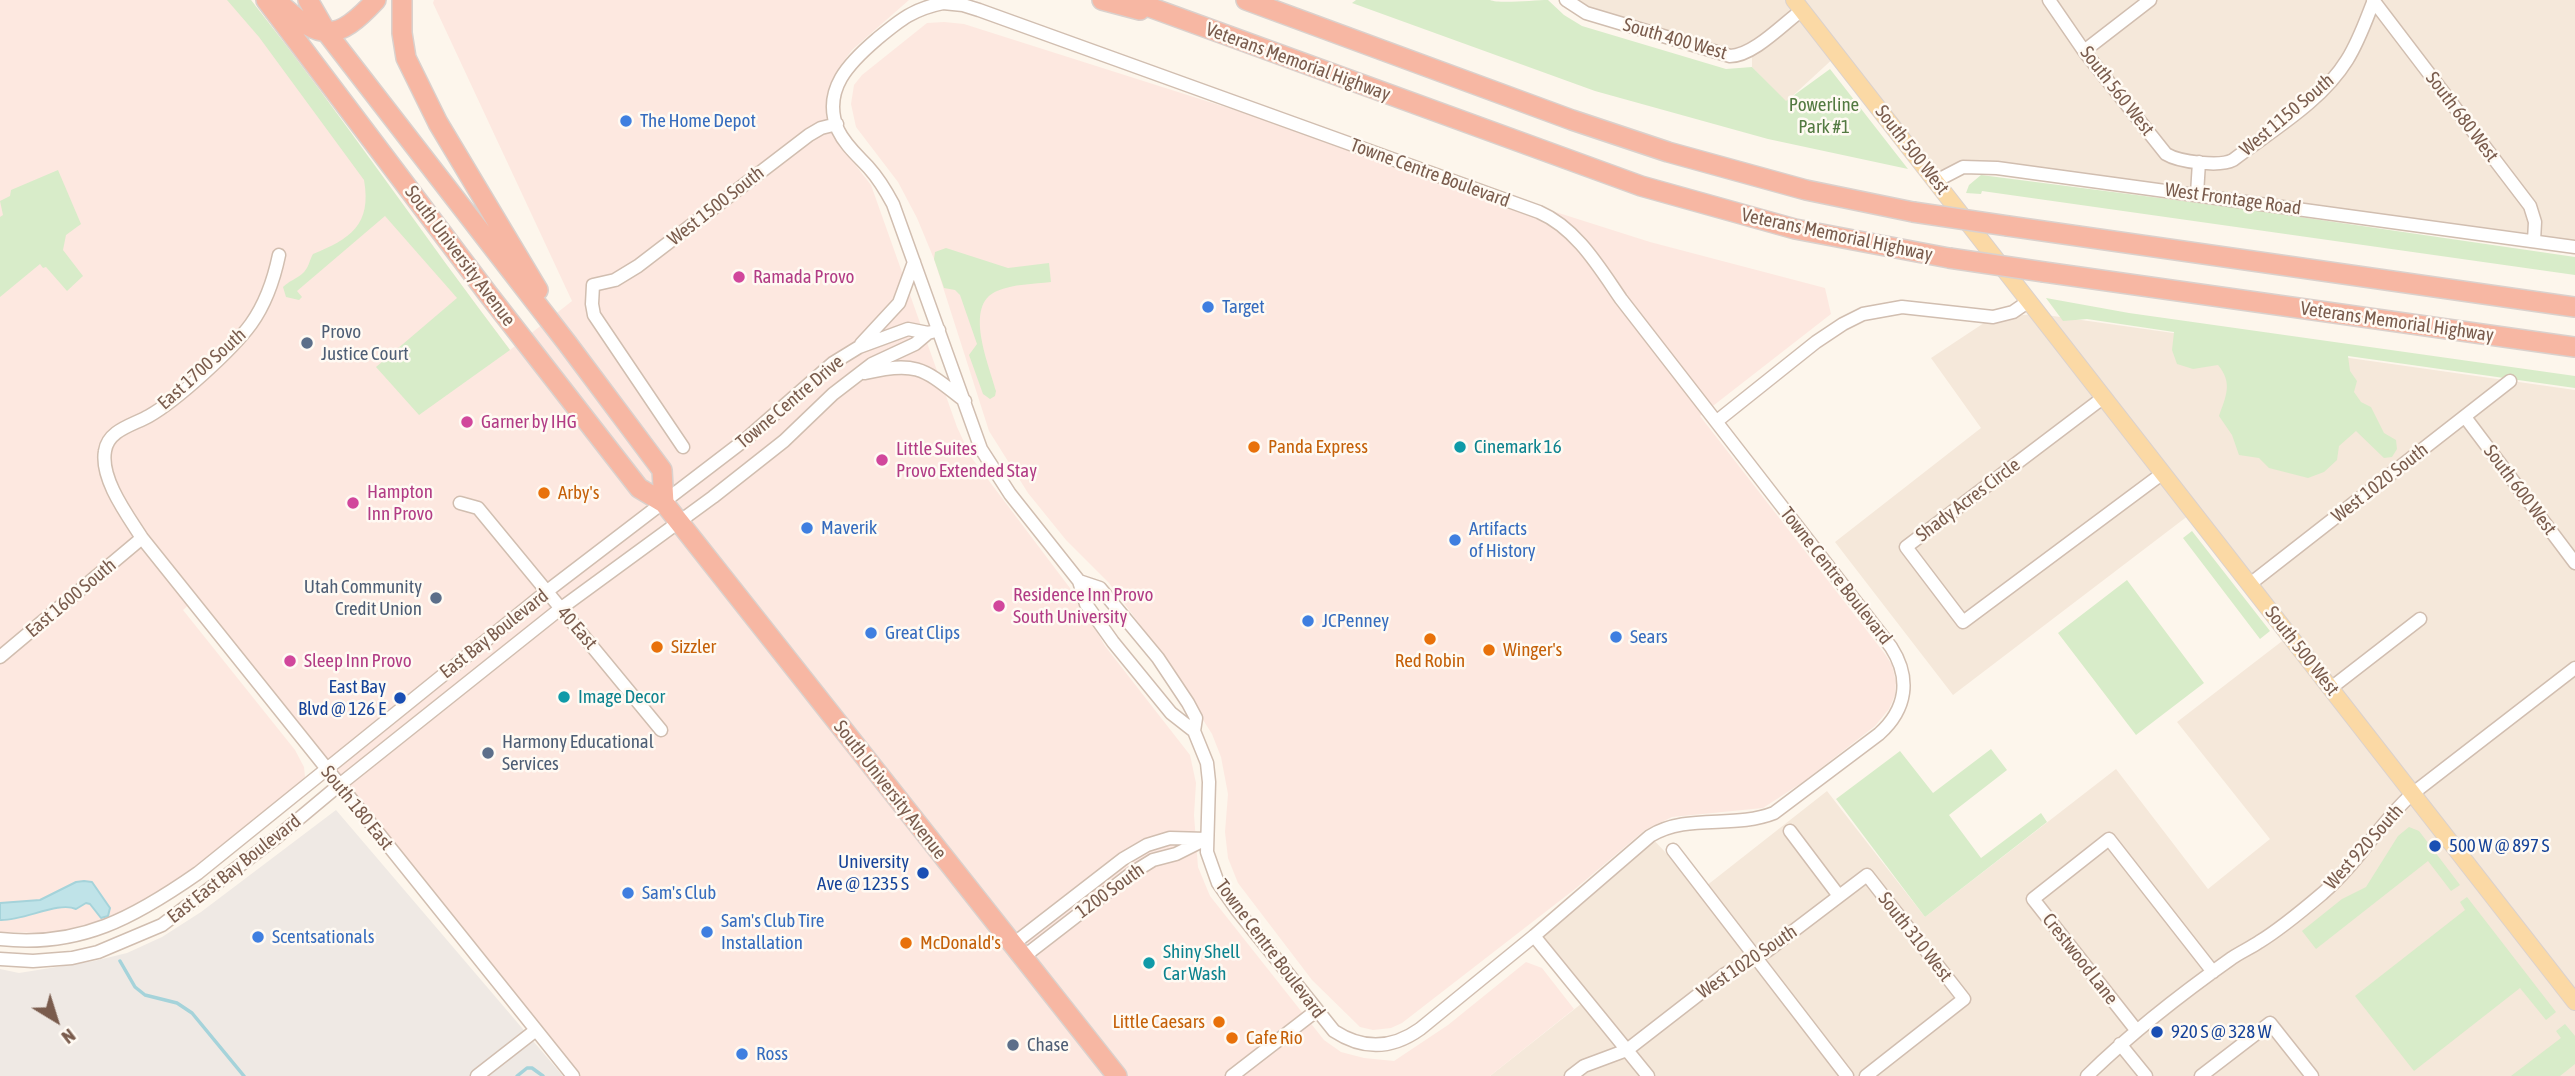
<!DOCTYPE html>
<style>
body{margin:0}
#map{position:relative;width:2575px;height:1076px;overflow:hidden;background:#fdf6ec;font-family:"Asap Condensed",sans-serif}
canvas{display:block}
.north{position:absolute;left:21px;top:985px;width:70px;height:70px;-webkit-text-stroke:5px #fffaf3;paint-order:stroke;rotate:142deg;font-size:19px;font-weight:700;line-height:28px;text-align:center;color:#7a5c4d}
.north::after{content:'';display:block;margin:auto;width:24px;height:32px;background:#7a5c4d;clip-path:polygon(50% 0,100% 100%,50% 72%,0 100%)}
</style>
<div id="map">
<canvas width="2575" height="1076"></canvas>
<div class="north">N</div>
</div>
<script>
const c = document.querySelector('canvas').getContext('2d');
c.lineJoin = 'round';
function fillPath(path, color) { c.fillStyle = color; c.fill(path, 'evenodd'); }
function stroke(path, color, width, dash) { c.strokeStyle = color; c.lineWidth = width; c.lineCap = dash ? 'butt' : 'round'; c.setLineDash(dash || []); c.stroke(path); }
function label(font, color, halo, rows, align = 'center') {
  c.font = font + ' "Asap Condensed",sans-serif'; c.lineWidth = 5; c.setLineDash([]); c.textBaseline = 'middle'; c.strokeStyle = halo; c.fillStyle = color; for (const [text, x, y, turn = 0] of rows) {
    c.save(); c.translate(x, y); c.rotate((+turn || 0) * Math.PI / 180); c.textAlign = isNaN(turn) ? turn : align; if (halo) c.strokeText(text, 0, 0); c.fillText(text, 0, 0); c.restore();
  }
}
const residential = new Path2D(`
 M 1566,0 L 2575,0 L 2575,249 L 1955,170 L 1936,181 L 1837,55 L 1786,102 L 1752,67 L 1752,49 L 1730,56 Z
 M 2039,314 L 2575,390 L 2575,1076 L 1490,1076 L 1586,1000 L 1534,936 L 1650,836 L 1701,890 L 1827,791 L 1925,917 L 2116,769 L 2208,889 L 2270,839 L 2177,722 L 2290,635 L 2193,512 L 1953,695 L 1835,542 L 1981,428 L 1931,358 L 1993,317 Z`);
const commercial = new Path2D(`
 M 0,0 L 251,0 L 311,77 L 404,208 L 510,350 L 572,301 L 433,3 L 434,0 L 909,0 L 852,50 L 837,70 L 829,92 L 827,117 L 836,140 L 871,185 L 957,427 L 971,457 L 1079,600 L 1105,646 L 1190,755 L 1196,783 L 1194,815 L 1198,867 L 1210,896 L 1324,1040 L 1341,1052 L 1364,1058 L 1394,1061 L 1448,1025 L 1526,962 L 1542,968 L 1574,1009 L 1490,1076 L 573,1076 L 192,602 L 183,610 L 295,750 L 304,767 L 305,777 L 297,787 L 166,892 L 132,910 L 90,924 L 50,933 L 0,932 Z
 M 944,22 L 964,24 L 1650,242 L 1825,288 L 1831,314 L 1700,416 L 1885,654 L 1892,665 L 1896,682 L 1895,695 L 1889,709 L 1875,726 L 1803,782 L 1763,808 L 1672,817 L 1645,830 L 1575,889 L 1402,1023 L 1391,1028 L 1373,1030 L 1360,1027 L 1312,980 L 1238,883 L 1228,858 L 1225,832 L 1228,794 L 1221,757 L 1212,734 L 1158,649 L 1109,583 L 1066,540 L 1028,493 L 989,431 L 934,259 L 917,218 L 898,182 L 856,127 L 851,104 L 854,85 L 862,75 L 927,23 Z`);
const industrial = new Path2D(`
 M 336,810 L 563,1076 L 0,1076 L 0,969 L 19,973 L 94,961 L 127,953 L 162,937 L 201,912 Z`);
const green = new Path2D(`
 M 227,0 L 251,0 C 341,114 422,234 510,350 L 419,415 L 376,367 L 457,298 L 385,216 L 297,291 L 302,297 L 299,300 L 286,297 L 283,287 C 289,281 296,279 302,274 C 309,268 309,261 313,254 C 350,239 372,225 364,180 L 259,37 Z
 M 1356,0 L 1490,0 C 1499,4 1535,0 1548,0 L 1564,15 L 1582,26 L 1726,69 L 1752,67 L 1786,101 L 1830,69 L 1908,169 L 1768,139 L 1595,91 L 1352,3 Z
 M 58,170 L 81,224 L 66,235 L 63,250 L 83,276 L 67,291 L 46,267 L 43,268 L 40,264 L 0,297 L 0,217 L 3,215 L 0,201 L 10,196 L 11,190 Z
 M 1981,175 L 2245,209 L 2575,257 L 2575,275 L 1982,191 L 1981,194 L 1966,193 L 1969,185 Z
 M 946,248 L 1008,268 L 1049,263 L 1051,282 C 1034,284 1013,284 997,291 C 963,305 989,364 996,391 L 995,396 L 990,399 L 983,394 L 969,355 L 977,344 L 960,295 L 955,290 L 944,288 L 934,259 L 935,252 Z
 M 2046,298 L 2129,313 L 2575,376 L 2575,388 L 2348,356 L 2350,371 L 2357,381 L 2354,392 L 2361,402 L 2371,407 L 2384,433 L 2396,440 L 2397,449 L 2392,457 L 2384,458 L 2356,431 L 2339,446 L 2337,460 L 2324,472 L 2308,478 L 2269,468 L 2259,458 L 2239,455 L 2232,435 L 2219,416 C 2226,396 2233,383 2218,365 L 2193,369 L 2177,364 L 2172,350 L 2174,332 L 2087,319 L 2063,321 Z
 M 2192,531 L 2270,631 L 2260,639 L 2183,538 Z
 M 2127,580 L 2204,683 L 2136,735 L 2058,633 Z
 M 1991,749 L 2007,770 L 1949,815 L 1981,858 L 2041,813 L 2047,822 L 1925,917 L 1836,799 L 1900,751 L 1933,793 Z
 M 2409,827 L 2419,831 L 2460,885 L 2451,891 L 2428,861 L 2316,949 L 2302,931 L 2342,899 L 2366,887 L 2398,836 Z
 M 2467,897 L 2556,1012 L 2546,1020 L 2520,988 L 2414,1071 L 2355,996 L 2465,910 L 2460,902 Z
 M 2565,1024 L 2575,1036 L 2575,1064 L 2560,1076 L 2511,1076 L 2561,1038 L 2556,1031 Z`);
const water = new Path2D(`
 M 84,881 L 92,882 L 110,908 L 108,916 L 101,918 L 90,904 L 86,903 L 76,909 C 58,901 24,921 0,920 L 0,903 L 40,900 L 76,882 Z`);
const stream = new Path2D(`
 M 120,961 L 135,987 L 145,995 L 177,1003 L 192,1013 L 244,1076
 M 517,1076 L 527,1068 L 532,1068 L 543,1076`);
const minor = new Path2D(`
 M 1566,0 L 1586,13 L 1730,56 C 1753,56 1783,24 1802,10
 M 2049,0 L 2084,51 L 2166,154 C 2179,162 2220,167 2233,160 C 2272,130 2321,102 2347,60 C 2359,41 2366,20 2374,0
 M 2373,0 L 2530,206 L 2535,222 L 2534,241
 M 943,3 L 963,5 L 979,10 L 1539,212 C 1576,228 1599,267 1621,299 L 1891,647 C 1911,678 1907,709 1879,734 L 1774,813 C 1734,829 1687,813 1650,836 L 1534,936 L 1420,1029 C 1392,1049 1363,1050 1334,1031 L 1237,910 L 1218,883 L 1207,852 L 1209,782 L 1207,763 L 1194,731 L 1196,718 L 1188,703 L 1158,658 L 1100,588 L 1079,581 L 1010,494 L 981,449 L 893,204 C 886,191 879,179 869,168 C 858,156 845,145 838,130 C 821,90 850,62 877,39 C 900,20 913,9 943,3 Z
 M 2084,51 L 2150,0
 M 1936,181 L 1963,167 L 1997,168 L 2575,247
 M 2197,194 L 2199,162
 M 279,255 C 274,279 266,303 251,324 C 232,350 177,400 149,416 C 133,425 108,430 105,451 C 100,479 128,516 142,538 L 573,1076
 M 861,344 L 899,303 L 914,262
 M 865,373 C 918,360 925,370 965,401
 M 2104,397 L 1906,547 L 1963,622 L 2163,473
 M 2465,417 L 2575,563
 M 1717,421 L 1816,342 L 1843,324 L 1863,314 L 1902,307 L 1993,317 L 2013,312 L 2029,301
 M 683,447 L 594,315 L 592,304 L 593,285 L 615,280 L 638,266 L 809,135 L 821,128 L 837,124
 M 460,503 L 478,508 L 661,730
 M 1079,581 L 1086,604 L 1113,642 L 1171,713 L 1194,731
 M 2250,584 L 2510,381
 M 0,657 L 142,538
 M 2331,688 L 2420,619
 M 1790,831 L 1839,896
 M 1673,850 L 1847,1076
 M 1534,936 L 1648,1076
 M 0,939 C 80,948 135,917 198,873 L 546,592 L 746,439 L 833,363 L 859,347 L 908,329 L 928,333
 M 1012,945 L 1123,859 L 1147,845 L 1170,838 L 1207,839
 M 1022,958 L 1132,873 L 1153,860 L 1176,854 L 1202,841
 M 0,959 L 33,961 L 72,958 L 98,952 L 162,925 L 277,837 L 338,786 L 560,609 L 713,497 L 784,441 L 833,394 L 872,364 L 915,344 L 928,333 L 939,330
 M 2137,1031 L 2033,899 L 2109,839 L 2213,972
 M 2120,1044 L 2146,1076
 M 477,1076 L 536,1030
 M 1232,1076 L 1316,1011
 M 1571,1076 L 1584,1066 L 1627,1050 L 1725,974 L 1767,951 L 1867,875 L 1964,999 L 1866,1076
 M 2087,1076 C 2131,1033 2181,994 2232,958 C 2241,952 2250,948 2259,942 C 2282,928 2303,910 2323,893 C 2357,864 2379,824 2412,794 L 2575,668
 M 2201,1076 L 2270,1023 L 2312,1076`);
const major = new Path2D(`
 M 1794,0 L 2575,1002`);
const highway = new Path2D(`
 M 266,0 L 488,294 L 639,488 L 664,503 L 1117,1076
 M 308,0 L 327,33 L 567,343 L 662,470 L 664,503
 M 402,0 L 402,33 L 406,58 L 438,123 L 538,290
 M 1102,0 L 1140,10
 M 1130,0 L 1641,186 L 1795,229 L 1949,258
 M 1246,0 L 1572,120 L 1668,152 L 1806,190 L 1913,212
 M 279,3 C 321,41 336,43 376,0
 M 2008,226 L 2575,307
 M 2044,272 L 2575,347`);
const highwayBridge = new Path2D(`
 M 1913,212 L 2008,226
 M 1949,258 L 2044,272`);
const markers = [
 [626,121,7,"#3f7fe0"],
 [739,277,7,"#d1479c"],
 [1208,307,7,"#3f7fe0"],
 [307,343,7,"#5c6f8a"],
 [467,422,7,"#d1479c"],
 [1254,447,7,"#e8710a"],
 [1460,447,7,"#0f9aa8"],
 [882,460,7,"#d1479c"],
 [544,493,7,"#e8710a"],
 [353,503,7,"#d1479c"],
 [807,528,7,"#3f7fe0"],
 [1455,540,7,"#3f7fe0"],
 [436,598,7,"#5c6f8a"],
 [999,606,7,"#d1479c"],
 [1308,621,7,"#3f7fe0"],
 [871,633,7,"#3f7fe0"],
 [1616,637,7,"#3f7fe0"],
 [1430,639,7,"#e8710a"],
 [657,647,7,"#e8710a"],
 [1489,650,7,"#e8710a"],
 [290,661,7,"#d1479c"],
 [564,697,7,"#0f9aa8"],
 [400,698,7,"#1a4fb4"],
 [488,753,7,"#5c6f8a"],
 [2435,846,7,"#1a4fb4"],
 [923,873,7,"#1a4fb4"],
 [628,893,7,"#3f7fe0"],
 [707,932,7,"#3f7fe0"],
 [258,937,7,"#3f7fe0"],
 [906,943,7,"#e8710a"],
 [1149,963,7,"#0f9aa8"],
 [1219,1022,7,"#e8710a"],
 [2157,1032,7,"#1a4fb4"],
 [1232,1038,7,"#e8710a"],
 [1013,1045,7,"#5c6f8a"],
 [742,1054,7,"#3f7fe0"]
];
const streetNames = [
 ["South 400 West",1675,39,16],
 ["Veterans Memorial Highway",1298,62,20],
 ["South 560 West",2117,91,52],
 ["West 1150 South",2287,115,-40],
 ["South 680 West",2462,117,53],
 ["South 500 West",1912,150,52],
 ["Towne Centre Boulevard",1430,173,20],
 ["West Frontage Road",2233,199,8],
 ["West 1500 South",716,206,-38],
 ["Veterans Memorial Highway",1837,235,12],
 ["South University Avenue",460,256,53],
 ["Veterans Memorial Highway",2397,322,8],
 ["East 1700 South",202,369,-42],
 ["Towne Centre Drive",790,402,-40],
 ["West 1020 South",2380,483,-38],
 ["South 600 West",2520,490,53],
 ["Shady Acres Circle",1968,500,-37],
 ["Towne Centre Boulevard",1836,576,52],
 ["East 1600 South",71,598,-40],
 ["40 East",577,628,49],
 ["East Bay Boulevard",494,634,-38],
 ["South 500 West",2302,651,52],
 ["South University Avenue",890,790,52],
 ["South 180 East",357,808,51],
 ["West 920 South",2364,847,-48],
 ["East East Bay Boulevard",234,869,-38],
 ["1200 South",1110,891,-36],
 ["South 310 West",1915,937,52],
 ["Towne Centre Boulevard",1270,949,53],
 ["Crestwood Lane",2080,959,52],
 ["West 1020 South",1747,962,-34]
];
const parkNames = [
 ["Powerline",1824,105],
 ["Park #1",1824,127]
];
const shopNames = [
 ["The Home Depot",640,121],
 ["Target",1222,307],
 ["Maverik",821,528],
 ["Artifacts",1469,529],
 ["of History",1469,551],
 ["JCPenney",1322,621],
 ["Great Clips",885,633],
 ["Sears",1630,637],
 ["Sam's Club",642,893],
 ["Sam's Club Tire",721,921],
 ["Installation",721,943],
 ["Scentsationals",272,937],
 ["Ross",756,1054]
];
const hotelNames = [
 ["Ramada Provo",753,277],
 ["Garner by IHG",481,422],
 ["Little Suites",896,449],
 ["Provo Extended Stay",896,471],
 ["Hampton",367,492],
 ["Inn Provo",367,514],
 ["Residence Inn Provo",1013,595],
 ["South University",1013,617],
 ["Sleep Inn Provo",304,661]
];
const serviceNames = [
 ["Provo",321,332],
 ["Justice Court",321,354],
 ["Utah Community",422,587,"right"],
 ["Credit Union",422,609,"right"],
 ["Harmony Educational",502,742],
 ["Services",502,764],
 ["Chase",1027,1045]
];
const foodNames = [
 ["Panda Express",1268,447],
 ["Arby's",558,493],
 ["Sizzler",671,647],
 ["Winger's",1503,650],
 ["Red Robin",1430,661,"center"],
 ["McDonald's",920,943],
 ["Little Caesars",1205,1022,"right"],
 ["Cafe Rio",1246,1038]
];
const cultureNames = [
 ["Cinemark 16",1474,447],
 ["Image Decor",578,697],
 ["Shiny Shell",1163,952],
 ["Car Wash",1163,974]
];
const transitNames = [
 ["East Bay",386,687],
 ["Blvd @ 126 E",386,709],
 ["500 W @ 897 S",2449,846,"left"],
 ["University",909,862],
 ["Ave @ 1235 S",909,884],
 ["920 S @ 328 W",2171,1032,"left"]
];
fillPath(residential, '#f5e8da');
fillPath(commercial, '#fde8e0');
fillPath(industrial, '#efe9e4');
fillPath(green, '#d8ecc9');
fillPath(water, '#bfe3e8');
stroke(water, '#a5d3da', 2);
stroke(stream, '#a5d3da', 3.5);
stroke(minor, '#d1beb0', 15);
stroke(major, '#dad1cd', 18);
stroke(highway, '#dad1cd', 22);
stroke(minor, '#fff', 12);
stroke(major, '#fbd9a5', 16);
stroke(highway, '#f7b7a3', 19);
stroke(highwayBridge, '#dad1cd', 22, []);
stroke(highwayBridge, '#f7b7a3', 19);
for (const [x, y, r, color] of markers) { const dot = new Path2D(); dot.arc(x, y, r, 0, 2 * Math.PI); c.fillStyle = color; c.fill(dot); stroke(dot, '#fffaf3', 2.5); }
label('19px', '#7a5c4d', '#fffaf3', streetNames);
label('19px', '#537a41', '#fffaf3', parkNames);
label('19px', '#366cbe', '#fffaf3', shopNames, 'left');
label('19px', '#b23c85', '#fffaf3', hotelNames, 'left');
label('19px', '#4e5e75', '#fffaf3', serviceNames, 'left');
label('19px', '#c56008', '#fffaf3', foodNames, 'left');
label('19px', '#0d838f', '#fffaf3', cultureNames, 'left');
label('19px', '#164399', '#fffaf3', transitNames, 'right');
</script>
